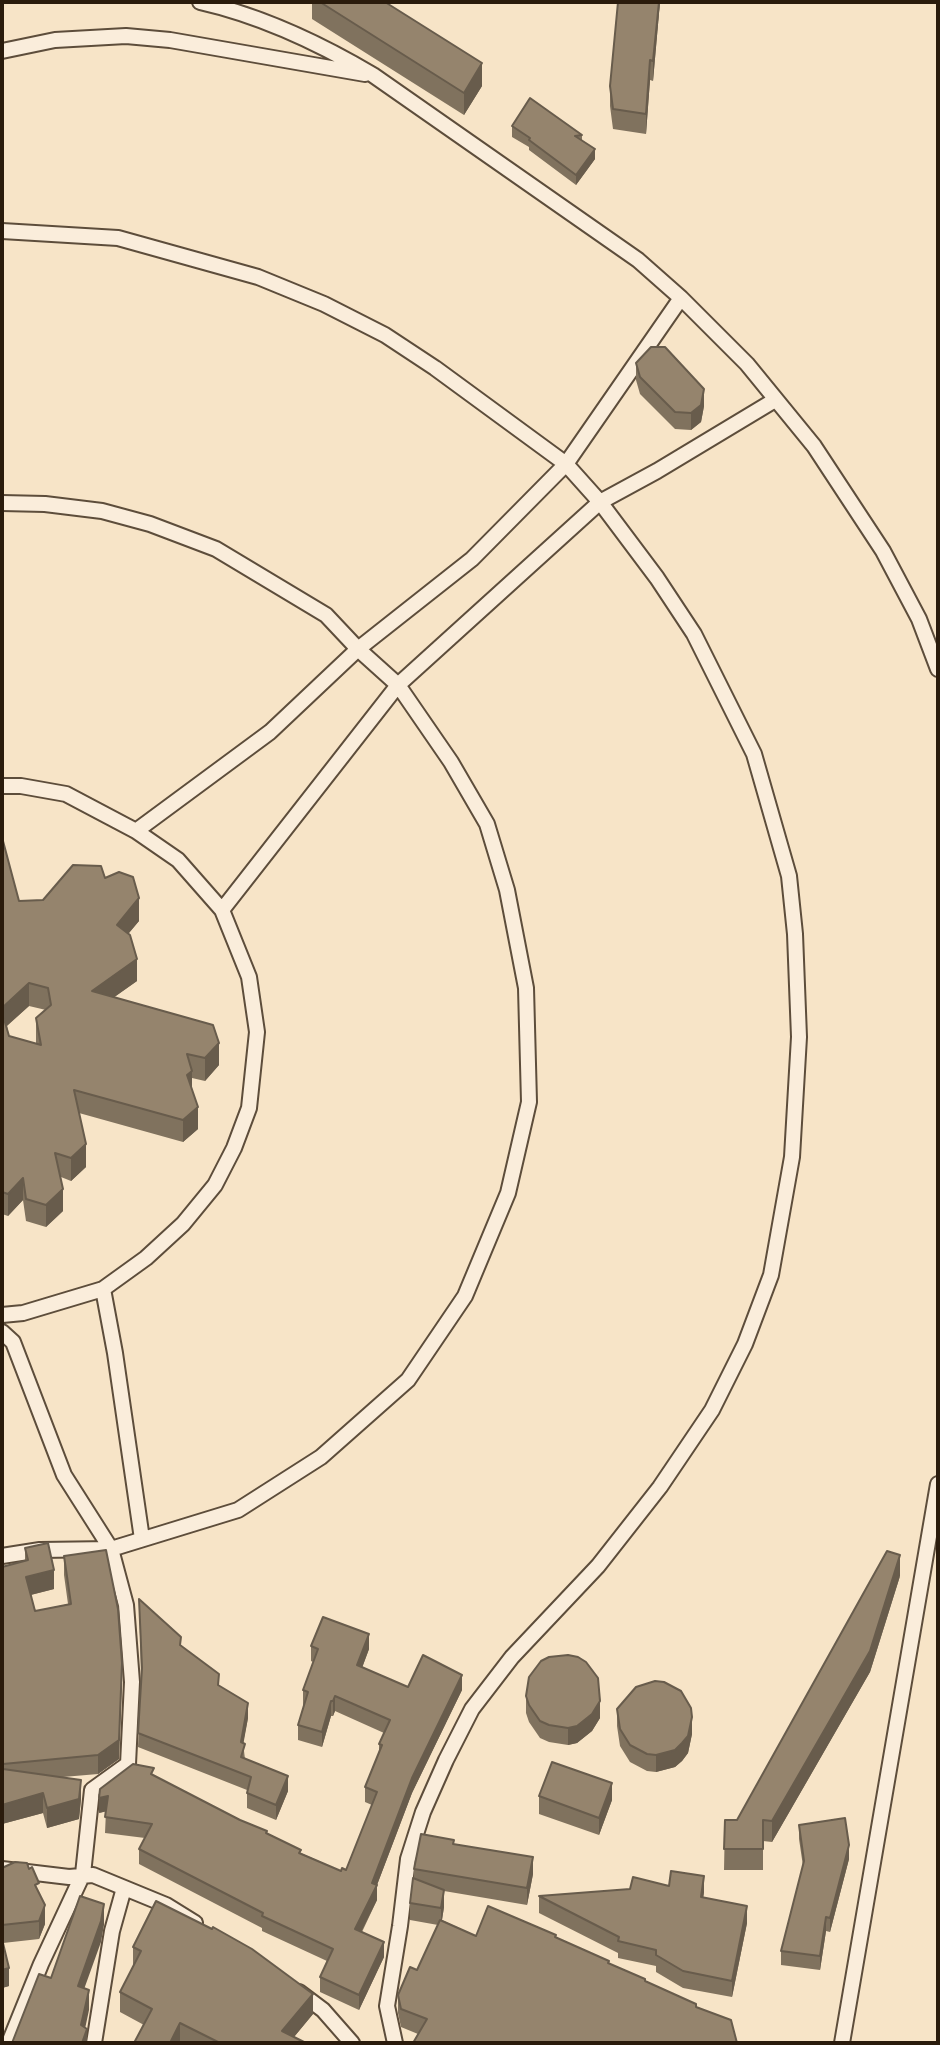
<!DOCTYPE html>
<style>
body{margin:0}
#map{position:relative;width:940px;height:2045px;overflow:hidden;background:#f7e4c7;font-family:Cardo,serif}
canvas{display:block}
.frame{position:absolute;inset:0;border:4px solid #2a1b0c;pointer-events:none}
</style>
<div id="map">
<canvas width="940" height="2045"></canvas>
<div class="frame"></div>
</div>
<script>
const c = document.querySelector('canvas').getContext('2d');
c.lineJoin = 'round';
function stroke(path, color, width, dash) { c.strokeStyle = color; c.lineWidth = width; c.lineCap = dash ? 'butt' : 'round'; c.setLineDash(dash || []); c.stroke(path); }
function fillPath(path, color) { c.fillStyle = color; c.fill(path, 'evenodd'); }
const minor = new Path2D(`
 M 200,2 C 262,16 319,43 373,75 L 638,260 L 681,298 L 747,364 L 814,446 L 883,551 L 919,619 L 938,669
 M 2,51 L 55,40 L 126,36 L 170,40 L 365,74
 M 2,231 L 118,238 L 258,277 L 324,304 L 385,335 L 435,368 L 566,464 L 600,502 L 657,578 L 694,634 L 754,754 L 789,876 L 795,934 L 799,1037 L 792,1157 L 771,1275 L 745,1344 L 712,1410 L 660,1487 L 598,1566 L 512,1657 L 472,1709 L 446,1760 L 423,1812 L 408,1859 L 400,1926 L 387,2006 L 395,2043
 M 2,503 L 45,504 L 102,511 L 150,524 L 216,549 L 326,615 L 358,649 L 398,685 L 451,762 L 487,824 L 507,890 L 526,988 L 529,1102 L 508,1193 L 465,1296 L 408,1380 L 321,1457 L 238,1510 L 111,1549 L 40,1550 L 2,1556
 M 2,786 L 21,786 L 66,794 L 136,831 L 178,860 L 222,910 L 249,977 L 257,1032 L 249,1108 L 234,1148 L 215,1185 L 183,1224 L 146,1258 L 103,1289 L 23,1313 L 2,1315
 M 136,831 L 270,732 L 358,649 L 472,559 L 566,464 L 681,298
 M 222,910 L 398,685 L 600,502 L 657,471 L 775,400
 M 103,1289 L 115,1353 L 142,1539
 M 2,1332 L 13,1342 L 64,1475 L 111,1549 L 126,1605 L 132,1682 L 128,1764 L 92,1790 L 83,1874 L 41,1964 L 9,2043
 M 2,1869 L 69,1877 L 93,1875 L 166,1905 L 195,1923
 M 299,1992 L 323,2010 L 352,2043
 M 94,2043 L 112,1931 L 124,1888
 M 842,2043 L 938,1484`);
const wall = new Path2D(`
 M 312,2 L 385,2 L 482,86 L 464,115 L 312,19 Z
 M 618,2 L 660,2 L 653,81 L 650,80 L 646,134 L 613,129 L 610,106 L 610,86 Z
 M 512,126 L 582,135 L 582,141 L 595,159 L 576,185 L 529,150 L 529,147 L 512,137 Z
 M 636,363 L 704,406 L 701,422 L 691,430 L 675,429 L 640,394 L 636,380 Z
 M 2,841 L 19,901 L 43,900 L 105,878 L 139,921 L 129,933 L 137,981 L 114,997 L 219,1065 L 205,1081 L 192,1078 L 192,1088 L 198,1129 L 183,1142 L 79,1113 L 86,1167 L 71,1181 L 61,1177 L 63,1211 L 46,1227 L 26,1221 L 23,1200 L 8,1216 L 2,1214 ZM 29,1006 L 46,1010 L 36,1018 L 36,1044 L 9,1036 L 7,1026 Z
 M 25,1548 L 54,1589 L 31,1595 L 35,1611 L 68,1604 L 64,1575 L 64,1556 L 122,1682 L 119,1759 L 98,1774 L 63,1777 L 81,1799 L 79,1819 L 47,1828 L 43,1813 L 2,1824 L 2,1567 L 25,1561 Z
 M 900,1576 L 870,1672 L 772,1842 L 763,1841 L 763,1870 L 724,1870 L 725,1820 L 737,1820 Z
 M 139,1599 L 248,1718 L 243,1743 L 245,1759 L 288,1791 L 276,1820 L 247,1808 L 247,1790 L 138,1747 L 141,1675 Z
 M 311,1646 L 369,1649 L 362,1668 L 408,1687 L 462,1690 L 412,1793 L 377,1885 L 377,1900 L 362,1932 L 384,1957 L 359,2010 L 320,1992 L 320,1977 L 327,1961 L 262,1931 L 262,1928 L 139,1864 L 139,1849 L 145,1838 L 105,1833 L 106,1811 L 99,1813 L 154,1776 L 267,1833 L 301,1853 L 341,1871 L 346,1870 L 372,1805 L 365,1802 L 365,1787 L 379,1754 L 379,1744 L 384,1733 L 335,1711 L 333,1716 L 331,1716 L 322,1747 L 298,1740 L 298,1725 L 304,1706 L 303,1705 L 303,1690 L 313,1662 L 311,1661 Z
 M 526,1696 L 600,1718 L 592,1731 L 577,1743 L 568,1745 L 549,1742 L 540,1738 L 529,1722 L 526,1713 Z
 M 617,1709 L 692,1734 L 688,1753 L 682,1761 L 675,1767 L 656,1772 L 647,1771 L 630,1762 L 620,1746 L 617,1726 Z
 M 539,1796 L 612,1800 L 599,1835 L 539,1814 Z
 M 799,1825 L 849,1859 L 830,1932 L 826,1931 L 820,1970 L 781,1965 L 781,1951 L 803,1866 L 799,1839 Z
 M 454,1844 L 533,1874 L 527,1905 L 444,1891 L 444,1907 L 442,1920 L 476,1936 L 556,1935 L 418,2034 L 401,2027 L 398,2013 L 398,1995 L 417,1970 L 438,1925 L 410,1920 L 410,1903 L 414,1878 L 414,1869 Z
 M 2,1868 L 39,1892 L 45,1924 L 39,1939 L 3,1943 L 9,1986 L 2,1988 Z
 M 669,1886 L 704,1892 L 703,1898 L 747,1923 L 732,1997 L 683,1988 L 656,1972 L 656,1966 L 618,1958 L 618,1953 L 539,1913 L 539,1896 Z
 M 133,1947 L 313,2014 L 294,2037 L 306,2043 L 134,2043 L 144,2025 L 120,2012 L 120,1992 L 133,1966 Z`);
const shadedWall = new Path2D(`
 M 659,2 L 660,2 L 653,81 L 653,61 Z
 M 650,60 L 650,80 L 646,134 L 646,114 Z
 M 482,63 L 482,86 L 464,115 L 464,93 Z
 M 595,149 L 595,159 L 576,185 L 576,175 Z
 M 704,389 L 704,406 L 701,422 L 691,430 L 691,413 Z
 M 139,898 L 139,921 L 117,947 L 117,925 Z
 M 137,959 L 137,981 L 92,1013 L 92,991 Z
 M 29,983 L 29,1006 L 2,1030 L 2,1008 Z
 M 219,1043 L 219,1065 L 205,1081 L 205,1058 Z
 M 192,1071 L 192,1094 L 187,1075 Z
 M 198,1107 L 198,1129 L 183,1142 L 183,1120 Z
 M 86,1144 L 86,1167 L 71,1181 L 71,1158 Z
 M 23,1178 L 23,1200 L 8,1216 L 8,1194 Z
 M 63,1189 L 63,1211 L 46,1227 L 46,1205 Z
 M 900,1555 L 900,1576 L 870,1672 L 772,1842 L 772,1821 Z
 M 54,1570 L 54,1589 L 26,1596 L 26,1577 Z
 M 369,1634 L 369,1649 L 357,1681 L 357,1665 Z
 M 122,1663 L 119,1759 L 98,1774 L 98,1755 Z
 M 462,1675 L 462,1690 L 412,1793 L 377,1885 L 377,1900 L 355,1944 L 355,1929 L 412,1778 Z
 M 335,1696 L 335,1711 L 333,1716 L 333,1701 Z
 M 331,1701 L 331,1716 L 322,1747 L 322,1732 Z
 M 600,1701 L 600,1718 L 592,1731 L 577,1743 L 568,1745 L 568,1728 Z
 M 248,1703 L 248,1718 L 241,1757 L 241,1742 Z
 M 692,1717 L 692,1734 L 688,1753 L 682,1761 L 675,1767 L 656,1772 L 656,1755 Z
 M 288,1776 L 288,1791 L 276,1820 L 276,1805 Z
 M 81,1780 L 81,1799 L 79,1819 L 47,1828 L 47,1808 Z
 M 612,1783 L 612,1800 L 599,1835 L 599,1818 Z
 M 43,1793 L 43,1813 L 2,1824 L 2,1805 Z
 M 108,1796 L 108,1811 L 99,1813 L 99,1798 Z
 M 849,1845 L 849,1859 L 830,1932 L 830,1918 Z
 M 533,1857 L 533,1874 L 527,1905 L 527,1888 Z
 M 704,1876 L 704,1892 L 701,1914 L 701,1897 Z
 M 444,1890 L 444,1907 L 441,1926 L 441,1908 Z
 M 104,1904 L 104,1925 L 101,1942 L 78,2006 L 78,1986 Z
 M 45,1905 L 45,1924 L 39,1939 L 39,1921 Z
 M 747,1906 L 747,1923 L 732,1997 L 732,1981 Z
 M 826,1917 L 826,1931 L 820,1970 L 820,1956 Z
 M 384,1942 L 384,1957 L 359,2010 L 359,1995 Z
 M 9,1968 L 9,1986 L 2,1988 L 2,1970 Z
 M 89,1990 L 89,2010 L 82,2043 L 81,2025 Z
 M 313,1994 L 313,2014 L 289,2043 L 282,2031 Z
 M 180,2023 L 180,2043 L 170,2043 Z
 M 87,2029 L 87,2043 L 82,2043 Z`);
const building = new Path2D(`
 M 320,2 L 385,2 L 482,63 L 464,93 Z
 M 618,2 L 659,2 L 653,61 L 650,60 L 646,114 L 613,109 L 610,86 Z
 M 530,98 L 582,135 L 575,136 L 595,149 L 576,175 L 529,140 L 530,138 L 512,126 Z
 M 651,347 L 665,347 L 704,389 L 701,405 L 691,413 L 675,412 L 640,377 L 636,363 Z
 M 2,841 L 3,841 L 19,901 L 43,900 L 73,865 L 101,866 L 105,878 L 119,872 L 133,877 L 139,898 L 117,925 L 130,935 L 137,959 L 92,991 L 213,1025 L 219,1043 L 205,1058 L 187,1054 L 192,1071 L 187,1075 L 198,1107 L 183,1120 L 74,1090 L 86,1144 L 71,1158 L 55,1153 L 63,1189 L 46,1205 L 26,1199 L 23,1178 L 8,1194 L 2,1192 L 2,1018 L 4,1019 L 9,1036 L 41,1045 L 36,1018 L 51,1005 L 48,988 L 29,983 L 2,1008 Z
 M 48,1543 L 54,1570 L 26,1577 L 35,1611 L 71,1604 L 64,1556 L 106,1550 L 118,1609 L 122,1663 L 119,1740 L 98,1755 L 3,1764 L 3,1769 L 81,1780 L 79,1799 L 47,1808 L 43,1793 L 2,1805 L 2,1567 L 28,1560 L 25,1548 Z
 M 887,1551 L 900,1555 L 870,1651 L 772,1821 L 763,1820 L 763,1849 L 724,1849 L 725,1820 L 737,1820 Z
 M 139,1599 L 181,1637 L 180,1645 L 219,1674 L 218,1685 L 248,1703 L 241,1742 L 245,1744 L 241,1757 L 288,1776 L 276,1805 L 247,1793 L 251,1777 L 138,1733 L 142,1668 Z
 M 323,1617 L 369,1634 L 357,1665 L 408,1687 L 423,1655 L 462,1675 L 412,1778 L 372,1883 L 377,1885 L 355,1929 L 384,1942 L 359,1995 L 320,1977 L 333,1949 L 262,1916 L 263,1913 L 139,1849 L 152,1824 L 105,1817 L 108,1796 L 99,1798 L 100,1789 L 133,1764 L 154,1768 L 151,1774 L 240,1820 L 267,1831 L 266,1833 L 301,1850 L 299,1853 L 341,1871 L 342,1868 L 346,1870 L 377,1792 L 365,1787 L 382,1745 L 379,1744 L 390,1720 L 335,1696 L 333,1701 L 331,1701 L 322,1732 L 298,1725 L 308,1692 L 303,1690 L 318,1649 L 311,1646 Z
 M 568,1655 L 578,1657 L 586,1662 L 598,1678 L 600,1701 L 592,1714 L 577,1726 L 568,1728 L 549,1725 L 540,1721 L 529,1705 L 526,1696 L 529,1677 L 541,1661 L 549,1657 Z
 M 655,1681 L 664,1682 L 681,1691 L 691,1708 L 692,1717 L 688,1736 L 682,1743 L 675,1750 L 656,1755 L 647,1754 L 630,1745 L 620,1729 L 617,1709 L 636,1687 Z
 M 552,1762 L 612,1783 L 599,1818 L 539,1796 Z
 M 845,1818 L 849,1845 L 830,1918 L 826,1917 L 820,1956 L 781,1951 L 804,1861 L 799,1825 Z
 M 421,1834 L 454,1840 L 453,1844 L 533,1857 L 527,1888 L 414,1869 Z
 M 15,1862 L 27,1863 L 29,1869 L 32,1867 L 39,1883 L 35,1885 L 45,1905 L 39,1921 L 2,1925 L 2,1868 Z
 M 671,1871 L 704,1876 L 701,1897 L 747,1906 L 732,1981 L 683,1971 L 656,1955 L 656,1950 L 618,1941 L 619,1937 L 539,1896 L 630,1889 L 633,1877 L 669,1886 Z
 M 413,1878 L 444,1890 L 441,1908 L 410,1903 Z
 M 80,1896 L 104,1904 L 101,1921 L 78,1986 L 89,1990 L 81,2025 L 87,2029 L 82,2043 L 12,2043 L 39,1974 L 51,1978 Z
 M 156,1901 L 212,1929 L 213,1927 L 252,1949 L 313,1994 L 282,2031 L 306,2043 L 220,2043 L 180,2023 L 170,2043 L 134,2043 L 152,2009 L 120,1992 L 141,1951 L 133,1947 Z
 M 488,1906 L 556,1935 L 555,1937 L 609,1961 L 608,1963 L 645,1979 L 645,1981 L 696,2004 L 696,2007 L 731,2020 L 737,2043 L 413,2043 L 427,2019 L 401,2009 L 398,1995 L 410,1967 L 417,1970 L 440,1920 L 476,1936 Z
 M 2,1939 L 9,1968 L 2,1970 Z`);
stroke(minor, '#5d4d3b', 18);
stroke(minor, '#faeddb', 14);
fillPath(wall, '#80725e');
fillPath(shadedWall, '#685c4c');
fillPath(building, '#95846d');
stroke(building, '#685c4c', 2);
</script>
